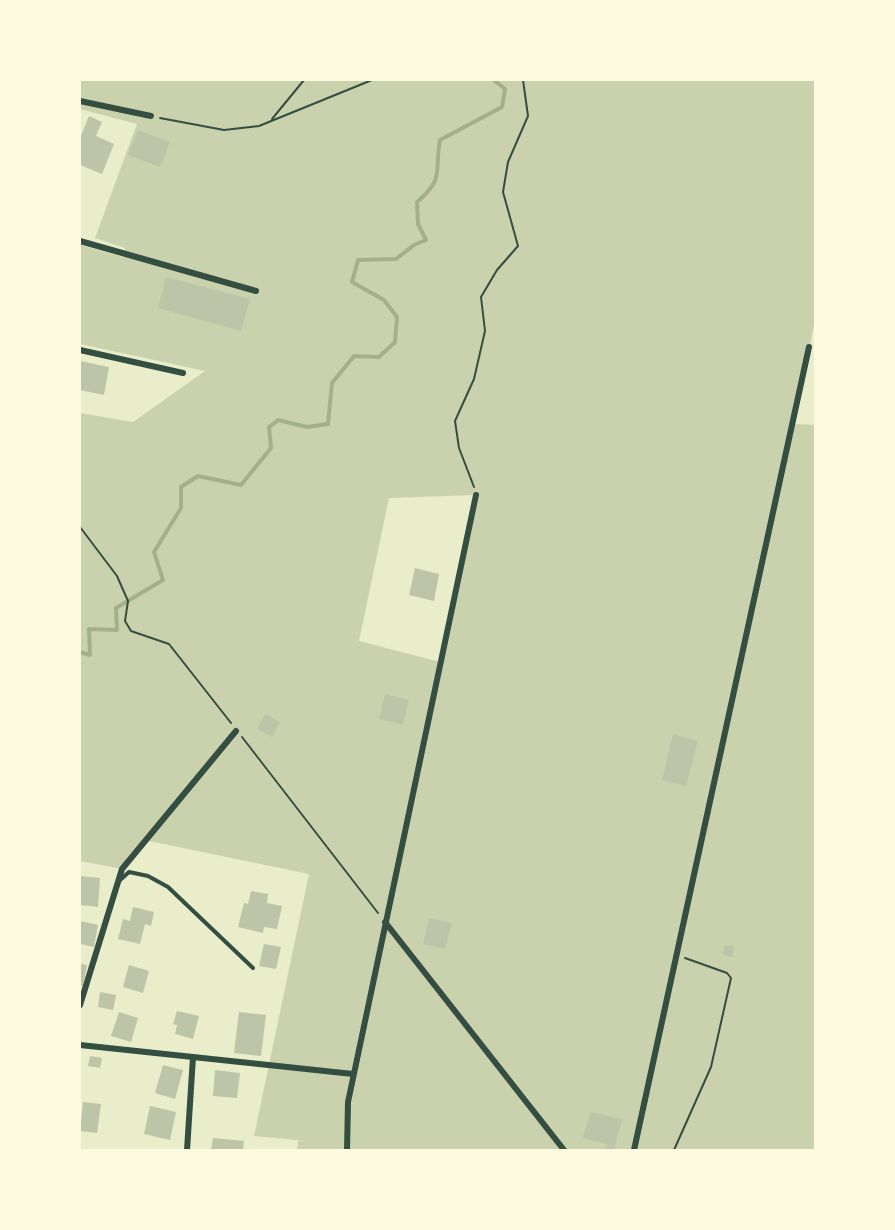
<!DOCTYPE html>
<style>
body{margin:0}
#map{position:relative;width:895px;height:1230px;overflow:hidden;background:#e9edc9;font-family:"DM Sans",sans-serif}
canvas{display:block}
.frame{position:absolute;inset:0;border:81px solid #fefae0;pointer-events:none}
</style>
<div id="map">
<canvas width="895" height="1230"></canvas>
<div class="frame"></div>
</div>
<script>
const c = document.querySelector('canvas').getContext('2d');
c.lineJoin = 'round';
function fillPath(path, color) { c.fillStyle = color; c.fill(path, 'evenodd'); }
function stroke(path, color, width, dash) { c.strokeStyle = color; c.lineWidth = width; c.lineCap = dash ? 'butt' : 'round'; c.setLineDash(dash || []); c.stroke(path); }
const green = new Path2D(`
 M 80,80 L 815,80 L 815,321 L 793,424 L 816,425 L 815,1150 L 297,1150 L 298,1141 L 306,1141 L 254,1136 L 309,874 L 144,840 L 122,869 L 80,861 L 80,413 L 133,422 L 205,371 L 80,344 L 80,245 L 123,257 L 125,248 L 95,238 L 137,124 L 80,109 ZM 475,495 L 440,662 L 359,641 L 389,498 Z`);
const stream = new Path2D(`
 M 80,652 L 90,655 L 89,629 L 117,630 L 116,608 L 163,580 L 154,552 L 181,508 L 181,487 L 198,476 L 241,485 L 271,448 L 269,427 L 278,420 L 307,427 L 328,424 L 332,383 L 354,356 L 379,357 L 395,342 L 397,317 L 384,300 L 352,282 L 358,260 L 396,259 L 414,245 L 426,240 L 418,224 L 417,202 C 445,178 434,173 440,140 L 502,107 L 505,89 L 494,80`);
const building = new Path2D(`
 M 89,116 L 102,122 L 96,136 L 114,144 L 102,174 L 80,165 L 80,138 Z
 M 138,130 L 170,142 L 160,167 L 128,155 Z
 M 166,277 L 250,299 L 241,331 L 158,308 Z
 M 80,361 L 109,367 L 104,395 L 80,390 Z
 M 415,568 L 439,574 L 434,601 L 409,595 Z
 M 385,694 L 409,700 L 403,725 L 379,719 Z
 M 265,714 L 280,722 L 272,737 L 257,729 Z
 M 673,734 L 698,741 L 686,786 L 662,780 Z
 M 80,876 L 100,878 L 98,907 L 80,905 Z
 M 251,891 L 268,894 L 267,903 L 282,906 L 277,929 L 264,927 L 263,933 L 238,927 L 244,903 L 248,904 Z
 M 133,907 L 154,912 L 151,926 L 145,924 L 140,944 L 118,939 L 123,919 L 130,921 Z
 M 429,918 L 452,923 L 445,949 L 423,944 Z
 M 80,921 L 98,925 L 94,947 L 80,944 Z
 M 264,944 L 281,947 L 276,969 L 259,966 Z
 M 725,945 L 734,947 L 732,957 L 723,955 Z
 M 80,964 L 87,965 L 83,986 L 80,986 Z
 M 129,965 L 149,971 L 143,993 L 123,987 Z
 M 100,992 L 116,995 L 113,1010 L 98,1007 Z
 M 177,1011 L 199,1016 L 193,1039 L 175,1034 L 177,1025 L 173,1024 Z
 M 119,1012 L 138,1018 L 131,1042 L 111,1036 Z
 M 239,1012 L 266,1015 L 261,1056 L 234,1053 Z
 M 90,1056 L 102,1058 L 100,1068 L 88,1066 Z
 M 163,1065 L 183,1070 L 175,1099 L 155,1093 Z
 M 215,1070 L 240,1073 L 237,1098 L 213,1096 Z
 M 83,1102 L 101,1104 L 97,1133 L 80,1131 Z
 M 150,1106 L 176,1112 L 170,1140 L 144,1134 Z
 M 591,1112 L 622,1119 L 614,1150 L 606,1150 L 607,1144 L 582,1138 Z
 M 213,1138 L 244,1141 L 243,1150 L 211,1150 Z`);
const path = new Path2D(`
 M 160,118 L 224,130 L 259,126 L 372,80
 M 272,119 L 304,80
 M 474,487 L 459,448 L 455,421 L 474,379 L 485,331 L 481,297 L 497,270 L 518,246 L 503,192 L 508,162 L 528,116 L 523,80
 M 80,527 L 117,576 L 128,601 L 125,621 L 131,631 L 169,644 L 231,723
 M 242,737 L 378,913
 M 674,1150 L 711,1067 L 731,978 L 727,973 L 685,958`);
const service = new Path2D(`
 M 119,881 L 129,872 L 148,876 L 168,887 L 253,968`);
const minor = new Path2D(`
 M 80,101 L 151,116
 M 80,241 L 256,291
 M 80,350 L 183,373
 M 385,922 L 564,1150
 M 80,1005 L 122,869 L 236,731
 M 80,1045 L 353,1074
 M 187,1150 L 193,1057
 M 347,1150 L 348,1102 L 476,495
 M 634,1150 L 809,347`);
fillPath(green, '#cad2ad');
stroke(stream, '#a3b18a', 4);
fillPath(building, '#bcc5a7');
stroke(path, '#344e41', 2);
stroke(service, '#344e41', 4);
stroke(minor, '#344e41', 6);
</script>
